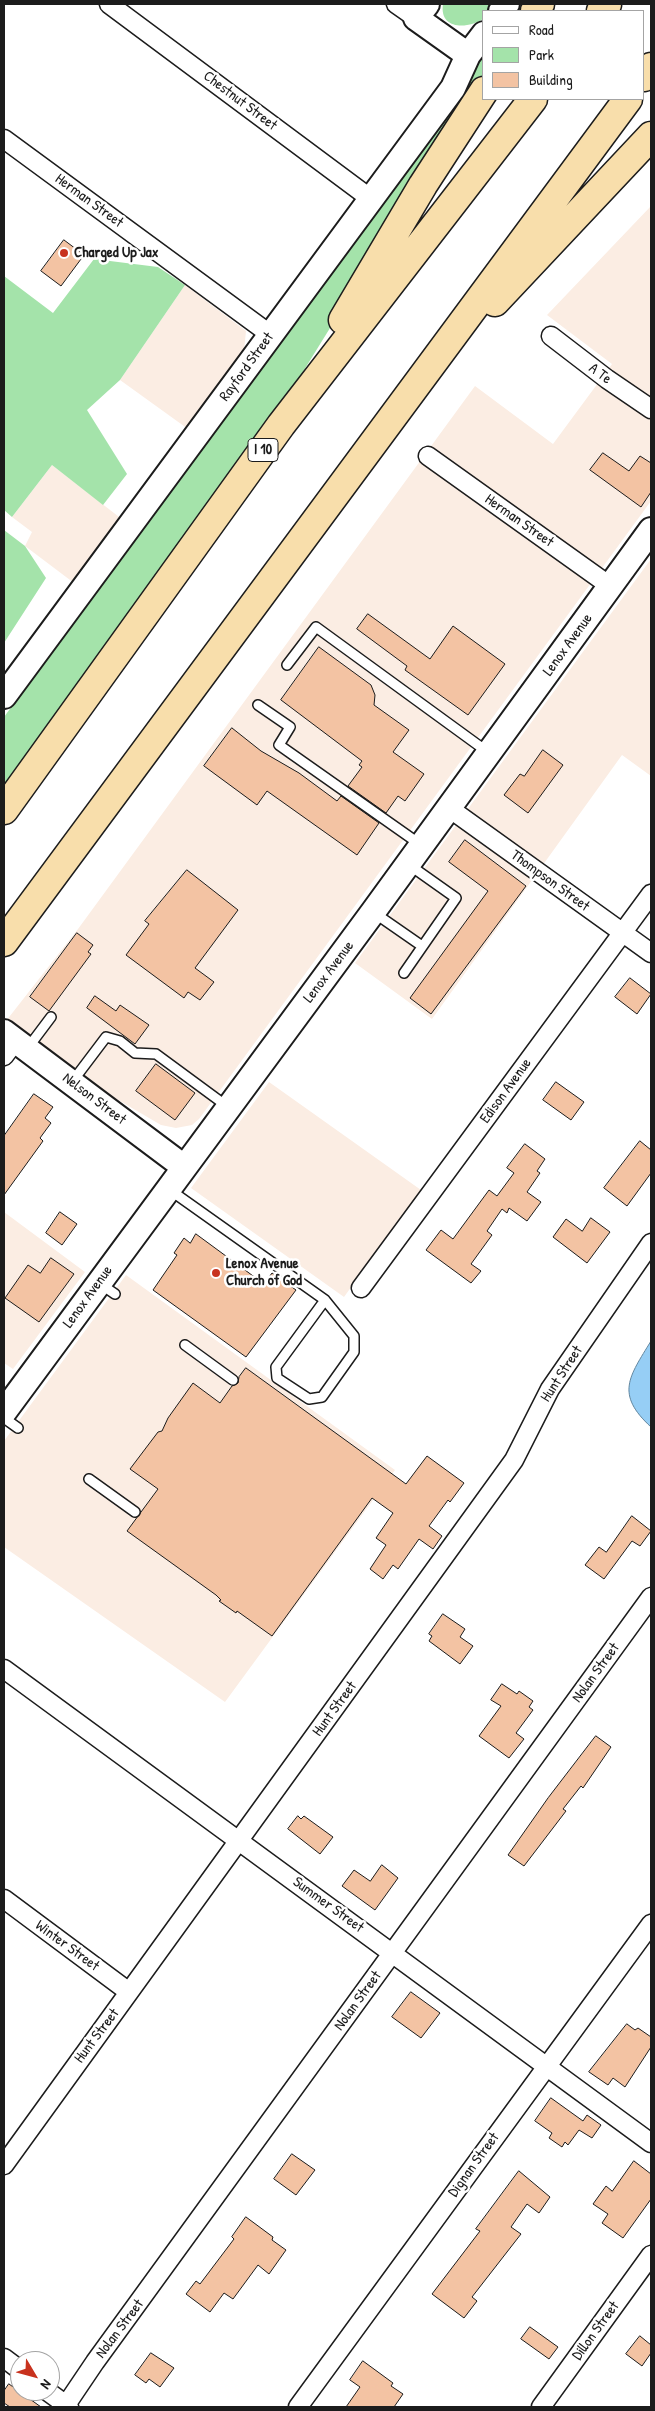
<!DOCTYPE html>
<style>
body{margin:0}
#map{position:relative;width:655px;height:2411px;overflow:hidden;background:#fff;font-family:"Patrick Hand",sans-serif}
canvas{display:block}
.frame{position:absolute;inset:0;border:5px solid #1c1c1c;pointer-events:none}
.legend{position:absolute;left:482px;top:10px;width:162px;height:90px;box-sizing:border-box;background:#fff;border:1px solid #a4a4a4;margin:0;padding:6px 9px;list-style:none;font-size:15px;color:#1c1c1c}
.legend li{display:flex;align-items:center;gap:10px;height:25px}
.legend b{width:25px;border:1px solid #a4a4a4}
.north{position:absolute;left:10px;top:2351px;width:50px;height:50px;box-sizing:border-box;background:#fff;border:1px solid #a4a4a4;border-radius:50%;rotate:127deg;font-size:14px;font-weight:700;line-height:20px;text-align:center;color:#1c1c1c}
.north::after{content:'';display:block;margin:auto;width:18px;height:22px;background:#c8321e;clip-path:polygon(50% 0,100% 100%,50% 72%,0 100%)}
</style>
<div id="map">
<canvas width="655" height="2411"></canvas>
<div class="frame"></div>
<ul class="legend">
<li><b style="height:6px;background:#fff"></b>Road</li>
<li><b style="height:14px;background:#a4e3aa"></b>Park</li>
<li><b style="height:14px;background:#f3c3a3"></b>Building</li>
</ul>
<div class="north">N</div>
</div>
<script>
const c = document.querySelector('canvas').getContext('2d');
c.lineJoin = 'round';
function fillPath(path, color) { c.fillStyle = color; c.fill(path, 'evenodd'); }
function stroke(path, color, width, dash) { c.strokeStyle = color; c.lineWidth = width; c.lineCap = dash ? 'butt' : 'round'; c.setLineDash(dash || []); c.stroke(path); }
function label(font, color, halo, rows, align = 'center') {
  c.font = font + ' "Patrick Hand",sans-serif'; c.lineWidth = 5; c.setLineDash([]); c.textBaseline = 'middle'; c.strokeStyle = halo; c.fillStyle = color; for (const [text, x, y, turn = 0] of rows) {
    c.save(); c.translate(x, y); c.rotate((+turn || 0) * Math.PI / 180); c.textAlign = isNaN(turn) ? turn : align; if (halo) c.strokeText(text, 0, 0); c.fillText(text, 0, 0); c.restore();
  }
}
const built = new Path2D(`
 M 651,206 L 651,501 L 199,1119 L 192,1125 L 176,1128 L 161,1125 L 108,1094 L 6,1021 L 78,929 L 475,386 L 553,444 L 612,364 L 547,315 Z
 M 185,285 L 246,331 L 244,351 L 188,429 L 120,380 Z
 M 52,465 L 123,520 L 74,583 L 25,546 L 32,532 L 12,517 Z
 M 651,559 L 651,776 L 622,755 L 432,1019 L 355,963 Z
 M 269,1082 L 421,1190 L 344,1297 L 191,1188 Z
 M 4,1212 L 85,1272 L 13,1369 L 4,1363 Z
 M 126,1275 L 395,1470 L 225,1702 L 4,1547 L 4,1441 Z`);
const green = new Path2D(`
 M 443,4 L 495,4 L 489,11 L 484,11 L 483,19 C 468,29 439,30 443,4 Z
 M 484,48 L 484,79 L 262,438 L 217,495 L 55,714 L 4,790 L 4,717 L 251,381 Z
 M 94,259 L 158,267 L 185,285 L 120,380 L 87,410 L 127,474 L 103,505 L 52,465 L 12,517 L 4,510 L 4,276 L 53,313 Z
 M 4,530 L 25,546 L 46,578 L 4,643 Z`);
const water = new Path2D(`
 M 651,1341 L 651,1427 C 615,1394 629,1377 651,1341 Z`);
const building = new Path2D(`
 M 64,240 L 84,255 L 61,286 L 41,271 Z
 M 603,453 L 629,471 L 640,456 L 651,463 L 651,492 L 641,507 L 590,470 Z
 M 368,614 L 430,659 L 453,626 L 505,664 L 468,715 L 405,670 L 407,666 L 357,629 Z
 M 319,647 L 371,685 L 375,695 L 374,705 L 409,730 L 393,752 L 424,774 L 405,801 L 398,796 L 386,813 L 348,786 L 362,767 L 359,765 L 362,761 L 281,700 Z
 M 232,728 L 261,751 L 299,773 L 337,801 L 341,796 L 379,823 L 357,855 L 267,791 L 257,805 L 204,766 Z
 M 543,750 L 563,765 L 528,813 L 504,795 L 520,774 L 524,776 Z
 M 465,840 L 526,886 L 431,1014 L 410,998 L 488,891 L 449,862 Z
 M 187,870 L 238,910 L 195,968 L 214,982 L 200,1000 L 188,992 L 184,998 L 126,955 L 149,924 L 145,921 Z
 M 77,933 L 93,945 L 88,952 L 91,954 L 49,1011 L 30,997 Z
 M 630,978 L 651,994 L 637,1014 L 615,997 Z
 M 95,996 L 116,1011 L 120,1005 L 149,1025 L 135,1044 L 87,1008 Z
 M 156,1064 L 195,1093 L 175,1120 L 136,1091 Z
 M 556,1082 L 584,1102 L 571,1120 L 543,1100 Z
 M 34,1094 L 53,1107 L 45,1118 L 51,1123 L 40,1138 L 43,1141 L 4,1195 L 4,1136 Z
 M 640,1141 L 651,1150 L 651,1173 L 627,1206 L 604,1188 Z
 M 525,1144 L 545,1159 L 537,1171 L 540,1173 L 527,1192 L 541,1202 L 527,1221 L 509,1208 L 507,1213 L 502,1209 L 487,1231 L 492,1235 L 471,1264 L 481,1271 L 471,1283 L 426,1250 L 441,1230 L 453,1239 L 489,1190 L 497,1196 L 514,1173 L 507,1168 Z
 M 60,1212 L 77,1224 L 62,1245 L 46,1233 Z
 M 591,1218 L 610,1232 L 587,1263 L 553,1237 L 566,1219 L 582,1231 Z
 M 196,1234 L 264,1284 L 272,1273 L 296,1290 L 246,1357 L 153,1290 L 177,1255 L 174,1253 L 184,1238 L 190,1243 Z
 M 51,1258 L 74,1274 L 39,1322 L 5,1298 L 28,1265 L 40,1273 Z
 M 246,1368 L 406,1484 L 427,1456 L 464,1483 L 450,1502 L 448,1500 L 429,1526 L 442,1536 L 433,1549 L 419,1539 L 398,1569 L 393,1565 L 383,1579 L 370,1569 L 386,1545 L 376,1538 L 393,1513 L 372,1498 L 272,1636 L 237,1611 L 236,1613 L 219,1601 L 221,1600 L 216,1595 L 127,1531 L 158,1489 L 130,1469 L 158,1432 L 162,1431 L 168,1418 L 193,1383 L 220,1403 L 232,1386 L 238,1383 L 239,1377 Z
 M 632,1516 L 651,1531 L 640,1546 L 632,1541 L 604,1579 L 585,1565 L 599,1547 L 606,1552 Z
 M 443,1614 L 465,1629 L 460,1637 L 473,1646 L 460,1664 L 429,1641 L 432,1636 L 429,1634 Z
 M 502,1684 L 517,1694 L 519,1691 L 533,1701 L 529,1707 L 533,1710 L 516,1733 L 524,1739 L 509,1758 L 479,1736 L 501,1706 L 491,1700 Z
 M 596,1736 L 611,1747 L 583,1788 L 581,1786 L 563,1809 L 566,1811 L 524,1866 L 508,1855 L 548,1798 Z
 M 298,1816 L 301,1819 L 304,1816 L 333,1837 L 320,1854 L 288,1829 Z
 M 382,1865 L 398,1878 L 375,1910 L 342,1886 L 354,1870 L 370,1881 Z
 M 411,1992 L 440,2013 L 421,2038 L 392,2017 Z
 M 627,2024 L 635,2030 L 638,2028 L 651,2037 L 651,2047 L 625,2087 L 613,2078 L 608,2085 L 589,2072 Z
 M 551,2098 L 583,2121 L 587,2115 L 601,2125 L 592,2138 L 579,2130 L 568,2145 L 565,2142 L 562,2147 L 549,2138 L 552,2133 L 535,2121 Z
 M 292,2154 L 315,2170 L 296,2195 L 274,2179 Z
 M 634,2161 L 651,2174 L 651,2199 L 623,2238 L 602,2223 L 608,2214 L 593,2204 L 606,2186 L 612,2191 Z
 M 519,2171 L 550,2197 L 539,2213 L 527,2204 L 511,2227 L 521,2234 L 472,2297 L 477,2301 L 464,2318 L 432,2294 L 480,2231 L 476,2229 Z
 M 246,2217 L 273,2237 L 272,2240 L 286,2250 L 269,2274 L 258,2265 L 233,2299 L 224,2293 L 210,2312 L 186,2294 L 196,2281 L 200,2284 L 234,2239 L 232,2237 Z
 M 530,2327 L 558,2347 L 549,2359 L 521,2339 Z
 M 640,2336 L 651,2345 L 651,2353 L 642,2366 L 626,2354 Z
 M 151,2353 L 174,2368 L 160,2387 L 149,2379 L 146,2383 L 135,2375 Z
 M 363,2361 L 393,2383 L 391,2386 L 403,2394 L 394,2407 L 346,2407 L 360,2387 L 350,2380 Z
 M 9,2384 L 41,2407 L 10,2407 L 4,2403 L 4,2391 Z`);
const lane = new Path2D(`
 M 287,665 L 316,627 L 489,753
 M 258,705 L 290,727 L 279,745 L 421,845
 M 373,912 L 422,946
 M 404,973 L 456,898 L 408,864
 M 27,1049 L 51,1017
 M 72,1082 L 106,1037 L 120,1041 L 135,1053 L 156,1054 L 228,1107
 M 170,1190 L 325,1300 L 354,1336 L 354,1352 L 322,1397 L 309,1399 L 277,1378 L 276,1367 L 325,1300
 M 99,1283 L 115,1294
 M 185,1345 L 233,1380
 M 4,1418 L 18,1428
 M 89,1479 L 135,1512`);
const street = new Path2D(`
 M 109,4 L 371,199
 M 396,4 L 416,18
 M 4,139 L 271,335
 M 551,336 L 607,379 L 651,409
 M 428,456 L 610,586
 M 449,808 L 651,953
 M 4,1056 L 16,1040
 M 361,1288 L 651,894
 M 4,1669 L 651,2143
 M 4,1899 L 129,1992
 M 4,2165 L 514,1460 L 550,1389 L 651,1243
 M 4,2358 L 20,2370
 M 47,2391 L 69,2407
 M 66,2405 L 95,2362 L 651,1597
 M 298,2407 L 651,1924
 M 541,2407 L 651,2255`);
const secondary = new Path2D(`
 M 427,4 L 416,18 L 468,55
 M 501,11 L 507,4
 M 4,696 L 453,88 L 468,55 L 484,34
 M 4,1032 L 184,1167
 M 4,1412 L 373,912 L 651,530`);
const highway = new Path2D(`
 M 535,11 L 540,4
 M 601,11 L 607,4
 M 644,77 L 651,67
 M 495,302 L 651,136
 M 343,320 L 423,185 L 484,91
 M 4,810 L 281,425 L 533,99
 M 4,942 L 628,99`);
const markers = [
 [64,253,5,"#c8321e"],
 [216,1273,5,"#c8321e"]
];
const shields = [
 [263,450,30]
];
const shieldNames = [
 ["I 10",263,450]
];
const streetNames = [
 ["Chestnut Street",240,101,37],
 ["Herman Street",89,201,36],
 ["Rayford Street",247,367,-54],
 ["A Te",600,374,37],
 ["Herman Street",519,521,35],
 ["Lenox Avenue",568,645,-54],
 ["Thompson Street",550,881,36],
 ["Lenox Avenue",329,972,-53],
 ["Edison Avenue",506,1091,-54],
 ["Nelson Street",94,1099,37],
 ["Lenox Avenue",88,1297,-54],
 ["Hunt Street",562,1374,-57],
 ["Nolan Street",596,1673,-54],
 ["Hunt Street",335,1709,-54],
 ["Summer Street",328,1905,36],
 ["Winter Street",67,1946,36],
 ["Nolan Street",358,2001,-54],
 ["Hunt Street",97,2036,-53],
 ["Dignan Street",474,2165,-54],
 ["Nolan Street",120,2329,-53],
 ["Dillon Street",596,2331,-54]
];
const poiNames = [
 ["Charged Up Jax",74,253],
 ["Lenox Avenue",226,1264],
 ["Church of God",226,1281]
];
fillPath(built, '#fbede3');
fillPath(green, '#a4e3aa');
fillPath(water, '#96cef5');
stroke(water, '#65879e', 1);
fillPath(building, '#f3c3a3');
stroke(building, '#1c1c1c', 1);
stroke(lane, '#1c1c1c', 12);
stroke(street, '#1c1c1c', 21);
stroke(secondary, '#1c1c1c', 28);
stroke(highway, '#1c1c1c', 31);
stroke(lane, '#fff', 9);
stroke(street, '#fff', 18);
stroke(secondary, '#fff', 24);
stroke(highway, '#f8deab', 28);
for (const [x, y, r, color] of markers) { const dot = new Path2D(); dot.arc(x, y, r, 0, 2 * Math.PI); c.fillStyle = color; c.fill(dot); stroke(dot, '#fff', 2); }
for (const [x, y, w] of shields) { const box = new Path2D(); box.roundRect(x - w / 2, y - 11.5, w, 23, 4); c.fillStyle = '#fff'; c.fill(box); stroke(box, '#1c1c1c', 1); }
label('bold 14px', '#1c1c1c', null, shieldNames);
label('15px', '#1c1c1c', '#fff', streetNames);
label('bold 15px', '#1c1c1c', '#fff', poiNames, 'left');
</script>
